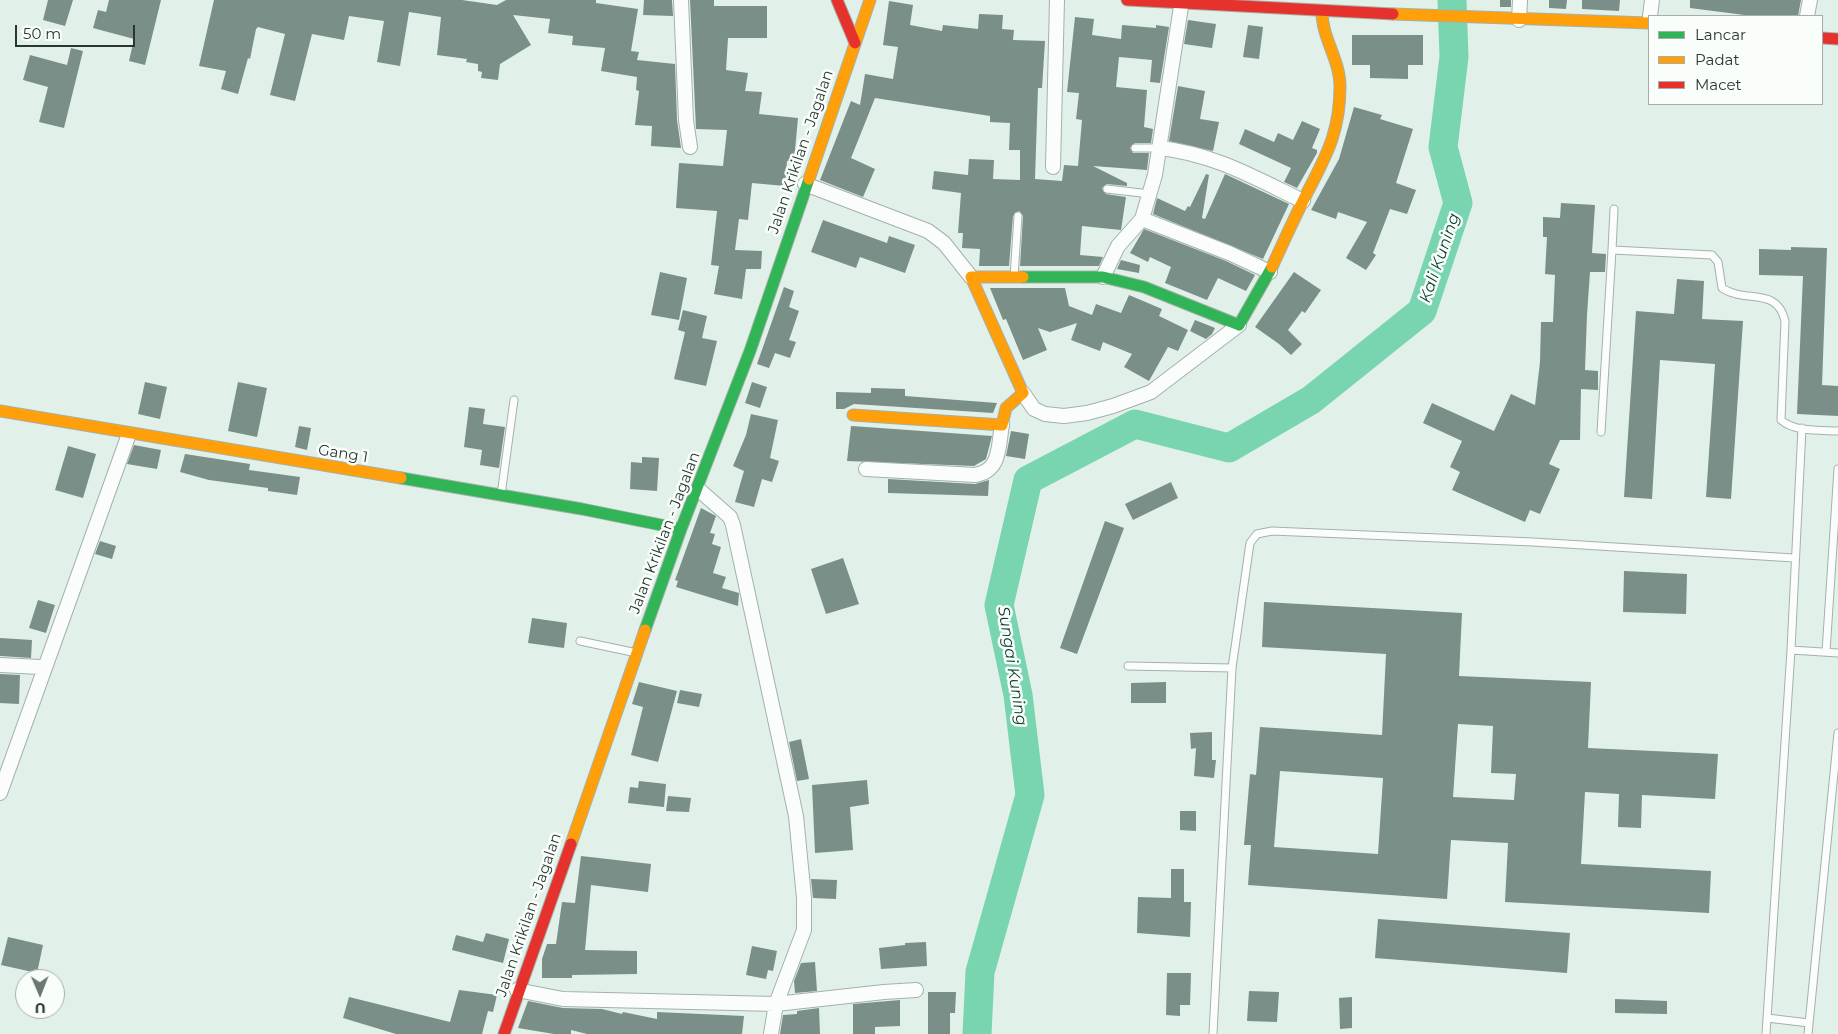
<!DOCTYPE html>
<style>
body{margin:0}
#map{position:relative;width:1838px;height:1034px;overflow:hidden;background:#e1f1e9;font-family:Montserrat,sans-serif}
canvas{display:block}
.legend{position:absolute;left:1648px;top:15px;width:175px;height:90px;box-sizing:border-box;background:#f9fefb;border:1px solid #a7aeaa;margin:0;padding:6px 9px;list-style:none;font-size:15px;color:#2b3631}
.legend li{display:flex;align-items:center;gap:10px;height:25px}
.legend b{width:25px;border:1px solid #a7aeaa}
.north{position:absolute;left:15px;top:969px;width:50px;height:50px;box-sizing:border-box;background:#f9fefb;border:1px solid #a7aeaa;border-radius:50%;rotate:179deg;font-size:14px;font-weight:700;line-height:20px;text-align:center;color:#2b3631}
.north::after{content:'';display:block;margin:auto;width:18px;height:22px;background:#6b7771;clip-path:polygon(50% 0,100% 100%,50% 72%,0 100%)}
.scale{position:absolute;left:15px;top:25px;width:120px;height:22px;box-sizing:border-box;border:2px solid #2b3631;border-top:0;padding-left:6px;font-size:15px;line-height:18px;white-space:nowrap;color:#2b3631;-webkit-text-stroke:4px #f9fefb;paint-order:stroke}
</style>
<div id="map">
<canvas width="1838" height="1034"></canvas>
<ul class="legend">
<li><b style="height:6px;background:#30b455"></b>Lancar</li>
<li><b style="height:6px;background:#ff9f0a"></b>Padat</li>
<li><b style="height:6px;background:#e5322d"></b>Macet</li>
</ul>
<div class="north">U</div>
<div class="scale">50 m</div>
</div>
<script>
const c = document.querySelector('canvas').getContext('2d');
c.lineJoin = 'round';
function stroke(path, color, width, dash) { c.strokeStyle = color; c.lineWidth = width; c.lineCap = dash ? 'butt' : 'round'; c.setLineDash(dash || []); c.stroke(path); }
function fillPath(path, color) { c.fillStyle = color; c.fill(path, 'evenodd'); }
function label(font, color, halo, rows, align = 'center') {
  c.font = font + ' Montserrat,sans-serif'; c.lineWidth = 5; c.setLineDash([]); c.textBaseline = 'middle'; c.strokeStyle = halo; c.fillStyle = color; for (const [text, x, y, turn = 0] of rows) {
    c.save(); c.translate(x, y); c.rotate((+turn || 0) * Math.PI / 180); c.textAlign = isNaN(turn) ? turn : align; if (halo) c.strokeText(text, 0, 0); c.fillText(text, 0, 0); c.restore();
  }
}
const river = new Path2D(`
 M 977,1034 L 980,972 L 1030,795 L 1018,695 L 999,605 L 1028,480 L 1135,424 L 1229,448 L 1311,400 L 1422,311 L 1458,203 L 1443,147 L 1454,57 L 1452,0`);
const building = new Path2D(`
 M 48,0 L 73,0 L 65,26 L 43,20 Z
 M 109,0 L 161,0 L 145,65 L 129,61 L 134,39 L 93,28 L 98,10 L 106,12 Z
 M 214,0 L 462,0 L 497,5 L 506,0 L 596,0 L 596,3 L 638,9 L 631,51 L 639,52 L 637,60 L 675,64 L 677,120 L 681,148 L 651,146 L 652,126 L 635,125 L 639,91 L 636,90 L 637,77 L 601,71 L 605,48 L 572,45 L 573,36 L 548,33 L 550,19 L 513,15 L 531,45 L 500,64 L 498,80 L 481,78 L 482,72 L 478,71 L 478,64 L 466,62 L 467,59 L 437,55 L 441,17 L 409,12 L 400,66 L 377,62 L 384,21 L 349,16 L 344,40 L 312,34 L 295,101 L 270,95 L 285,34 L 258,27 L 256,29 L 250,59 L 248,58 L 238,94 L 221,89 L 226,71 L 199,66 Z
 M 644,0 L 672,0 L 673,16 L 643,15 Z
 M 690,0 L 714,0 L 714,6 L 767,6 L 767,38 L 728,38 L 726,70 L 748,73 L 745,91 L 762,92 L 759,114 L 798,118 L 794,161 L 787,161 L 785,186 L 752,183 L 748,220 L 739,219 L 735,250 L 762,251 L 761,269 L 746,269 L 742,299 L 714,294 L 719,266 L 711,265 L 717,211 L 676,208 L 679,163 L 723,166 L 727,130 L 696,129 Z
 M 1500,0 L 1511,0 L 1511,7 L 1500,7 Z
 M 1549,0 L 1567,0 L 1566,9 L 1549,8 Z
 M 1582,0 L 1620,0 L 1619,11 L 1582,9 Z
 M 1690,0 L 1801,0 L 1798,16 L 1752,16 L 1690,8 Z
 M 889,1 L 913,5 L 910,25 L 942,31 L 943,25 L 978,29 L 979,14 L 1003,15 L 1002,29 L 1014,30 L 1013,40 L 1045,41 L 1042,88 L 1038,88 L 1035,179 L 1062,181 L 1064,165 L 1078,166 L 1082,120 L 1076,119 L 1079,93 L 1067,92 L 1075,17 L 1094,19 L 1092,35 L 1121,39 L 1122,25 L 1156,28 L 1156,25 L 1169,27 L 1160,83 L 1150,82 L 1152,60 L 1119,57 L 1116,87 L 1147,90 L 1144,127 L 1153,129 L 1151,143 L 1135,143 L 1130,148 L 1133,153 L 1149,153 L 1147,170 L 1093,166 L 1127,183 L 1127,186 L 1107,184 L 1102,188 L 1106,194 L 1126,197 L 1121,230 L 1082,226 L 1080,255 L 1103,257 L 1099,266 L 1020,266 L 1023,216 L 1019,211 L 1013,216 L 1009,266 L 979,266 L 980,249 L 962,248 L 963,233 L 958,233 L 961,193 L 932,189 L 934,171 L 968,175 L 969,159 L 994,160 L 993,179 L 1020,180 L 1020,150 L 1009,150 L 1010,123 L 990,122 L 990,116 L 875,98 L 851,158 L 875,169 L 863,197 L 820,180 L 851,101 L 860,105 L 865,74 L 893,79 L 898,47 L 883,45 Z
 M 1188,20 L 1216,24 L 1212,48 L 1184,44 Z
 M 1248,25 L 1263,27 L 1259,59 L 1243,57 Z
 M 1352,35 L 1423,35 L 1423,65 L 1408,65 L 1408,79 L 1370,78 L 1370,65 L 1352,65 Z
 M 71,48 L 83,51 L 64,128 L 39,122 L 48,87 L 23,80 L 30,55 L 67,65 Z
 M 1178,86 L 1205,91 L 1200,119 L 1219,122 L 1213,151 L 1169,141 Z
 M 1354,107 L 1382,115 L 1380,119 L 1413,129 L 1396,183 L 1416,190 L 1407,214 L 1390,209 L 1373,253 L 1376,255 L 1366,270 L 1346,258 L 1367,222 L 1338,212 L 1336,219 L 1311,210 L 1339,159 Z
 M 1302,121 L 1320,129 L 1312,148 L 1317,150 L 1317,153 L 1297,188 L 1284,182 L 1291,168 L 1239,144 L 1245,129 L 1274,142 L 1278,133 L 1293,140 Z
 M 1206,174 L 1209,175 L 1202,218 L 1205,219 L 1225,174 L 1289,204 L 1263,259 L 1153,214 L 1157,198 L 1185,211 L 1188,206 L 1190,207 Z
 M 1561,203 L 1595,205 L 1592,253 L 1606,254 L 1605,272 L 1590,272 L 1587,315 L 1585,370 L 1598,371 L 1598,390 L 1581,389 L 1580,440 L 1560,440 L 1549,464 L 1560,469 L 1540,514 L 1530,510 L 1525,522 L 1452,490 L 1460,472 L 1450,467 L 1462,441 L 1423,423 L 1432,403 L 1494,431 L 1511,394 L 1535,405 L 1540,362 L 1541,322 L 1553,322 L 1555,275 L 1545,274 L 1547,237 L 1543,237 L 1543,217 L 1560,218 Z
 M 823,220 L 887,243 L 889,236 L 915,245 L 905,273 L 860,257 L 856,268 L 811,252 Z
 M 1144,229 L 1226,261 L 1255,275 L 1246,291 L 1218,278 L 1207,300 L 1165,283 L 1171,267 L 1150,257 L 1148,262 L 1130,253 Z
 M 1791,247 L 1827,248 L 1822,385 L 1838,386 L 1838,416 L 1797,414 L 1803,276 L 1759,275 L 1759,249 L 1791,250 Z
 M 1121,260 L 1140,265 L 1139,273 L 1117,269 Z
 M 660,272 L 687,278 L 679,320 L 651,315 Z
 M 1294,272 L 1321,290 L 1305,313 L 1302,311 L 1288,330 L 1302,344 L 1291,355 L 1279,344 L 1255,327 Z
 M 1677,279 L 1704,281 L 1702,319 L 1743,321 L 1731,499 L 1706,497 L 1715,364 L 1660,360 L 1652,499 L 1624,497 L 1636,311 L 1674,314 Z
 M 784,287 L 794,291 L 789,307 L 799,311 L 789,340 L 796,342 L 790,358 L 775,353 L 769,368 L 757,364 Z
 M 990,288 L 1065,288 L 1069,306 L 1092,315 L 1096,304 L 1121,313 L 1129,295 L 1162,309 L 1159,316 L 1188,330 L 1178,351 L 1168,347 L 1149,381 L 1124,367 L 1132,354 L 1103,342 L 1100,351 L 1071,340 L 1077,323 L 1050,332 L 1038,328 L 1047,350 L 1023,360 L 1006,319 L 1003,320 Z
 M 683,310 L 707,316 L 702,338 L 717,341 L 706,386 L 674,379 L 685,332 L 678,330 Z
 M 1195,320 L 1215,328 L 1212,334 L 1206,339 L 1190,331 Z
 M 145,382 L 167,387 L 160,419 L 138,414 Z
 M 238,382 L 267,388 L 257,437 L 228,431 Z
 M 752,382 L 767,387 L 760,408 L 745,403 Z
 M 871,388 L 905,389 L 905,396 L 997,403 L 993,413 L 854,404 L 844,409 L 836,409 L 836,392 L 871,393 Z
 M 469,407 L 485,409 L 483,424 L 505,427 L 499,468 L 480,465 L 482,450 L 464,447 Z
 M 751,414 L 778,420 L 770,458 L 779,461 L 772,482 L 762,479 L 754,507 L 735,502 L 744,471 L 733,466 L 746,435 Z
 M 299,426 L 311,428 L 307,450 L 295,447 Z
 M 851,426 L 852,426 L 992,436 L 986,459 L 974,466 L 847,461 Z
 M 1011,431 L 1029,434 L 1025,459 L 1006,456 Z
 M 134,445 L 161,450 L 157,469 L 127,464 Z
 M 68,446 L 96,454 L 83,498 L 55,490 Z
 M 185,454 L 250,464 L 249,470 L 300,477 L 297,495 L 268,491 L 268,488 L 209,480 L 180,472 Z
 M 642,457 L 659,458 L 657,491 L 630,489 L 631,462 L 642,463 Z
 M 888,479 L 975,484 L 989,480 L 988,496 L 888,493 Z
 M 1171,482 L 1178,498 L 1133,520 L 1125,504 Z
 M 701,508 L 716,516 L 710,533 L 715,534 L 712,544 L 721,547 L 713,573 L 726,577 L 722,588 L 739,593 L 738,606 L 676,587 L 678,581 L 675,580 Z
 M 1105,521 L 1124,528 L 1077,654 L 1060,648 Z
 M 100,541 L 116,546 L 112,559 L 95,554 Z
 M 843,558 L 859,604 L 826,614 L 811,569 Z
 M 1624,571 L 1687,574 L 1686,614 L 1623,612 Z
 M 38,600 L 55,605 L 46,633 L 29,628 Z
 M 1264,602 L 1462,613 L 1459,676 L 1591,682 L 1588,748 L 1718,754 L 1715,799 L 1642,795 L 1641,828 L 1618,827 L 1619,794 L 1585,792 L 1581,864 L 1711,871 L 1709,913 L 1505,902 L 1508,843 L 1451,840 L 1447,899 L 1248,885 L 1251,845 L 1244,845 L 1250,774 L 1256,775 L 1260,727 L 1382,735 L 1386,654 L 1262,647 ZM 1458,724 L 1493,726 L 1491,773 L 1516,774 L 1514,800 L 1453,797 ZM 1280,771 L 1383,778 L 1378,854 L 1274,847 Z
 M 532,618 L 567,623 L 564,648 L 528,643 Z
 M 0,638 L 32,640 L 31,658 L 0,656 Z
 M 0,674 L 20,675 L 19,704 L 0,703 Z
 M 639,682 L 677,691 L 658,762 L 631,755 L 643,707 L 632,704 Z
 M 1166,682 L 1166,703 L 1131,703 L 1131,683 Z
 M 680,690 L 702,694 L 699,707 L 677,703 Z
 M 1212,732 L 1212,760 L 1216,760 L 1214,778 L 1194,776 L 1196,748 L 1191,749 L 1190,733 Z
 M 801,739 L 809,779 L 797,781 L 789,742 Z
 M 867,780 L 869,804 L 850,807 L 853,850 L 815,853 L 812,785 Z
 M 639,781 L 666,784 L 664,807 L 628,803 L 630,787 L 638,788 Z
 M 668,796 L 691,798 L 689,812 L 666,811 Z
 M 1180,811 L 1196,811 L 1196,831 L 1180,830 Z
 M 581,856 L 651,864 L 648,892 L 591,885 L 585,950 L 637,951 L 637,974 L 572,975 L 572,978 L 542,978 L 542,959 L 547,944 L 556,944 L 562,902 L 575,903 Z
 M 1171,869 L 1184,869 L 1184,902 L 1191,902 L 1190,937 L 1137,933 L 1138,897 L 1171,898 Z
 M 811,879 L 837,880 L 836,899 L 813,898 Z
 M 1378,919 L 1570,933 L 1567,973 L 1375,958 Z
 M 486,933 L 509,939 L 503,963 L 452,950 L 456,935 L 483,942 Z
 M 8,937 L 43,945 L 37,973 L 1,965 Z
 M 926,942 L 927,966 L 881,969 L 879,948 L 905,945 L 905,943 Z
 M 752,946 L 777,951 L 773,971 L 768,970 L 766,979 L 746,975 Z
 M 815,962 L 817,991 L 795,993 L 794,981 L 801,963 Z
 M 1167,973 L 1191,973 L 1190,1005 L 1180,1005 L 1180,1016 L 1166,1015 Z
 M 459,990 L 497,995 L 493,1012 L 488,1011 L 482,1034 L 396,1034 L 343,1018 L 349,997 L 450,1022 Z
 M 1249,991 L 1279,992 L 1277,1022 L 1247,1021 Z
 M 928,992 L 956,992 L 955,1013 L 950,1013 L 950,1034 L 928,1034 Z
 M 1352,997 L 1352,1028 L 1340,1029 L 1339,998 Z
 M 1615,999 L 1667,1001 L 1667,1014 L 1615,1013 Z
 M 900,1000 L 900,1026 L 875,1027 L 875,1034 L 853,1034 L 853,1004 Z
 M 528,1001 L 563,1008 L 602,1009 L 622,1014 L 623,1012 L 657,1019 L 657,1012 L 744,1016 L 742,1034 L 587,1034 L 571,1030 L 571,1034 L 554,1034 L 518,1028 Z
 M 819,1008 L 820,1034 L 780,1034 L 783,1015 L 797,1014 L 797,1011 Z`);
const lane = new Path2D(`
 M 1135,148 L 1159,148
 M 1107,189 L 1150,194
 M 1612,250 L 1614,209
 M 1014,277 L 1018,216
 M 1601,432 L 1612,250 L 1712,255 L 1718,262 L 1722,288 C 1746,304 1777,286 1785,321 L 1781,420 C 1794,432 1821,430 1838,431
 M 501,495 L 514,400
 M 580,641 L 637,653
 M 1791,650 L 1838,653
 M 1826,652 L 1838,469
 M 1128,666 L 1232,668
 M 1767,1018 L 1809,1023
 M 1213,1034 L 1232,668 L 1250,543 L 1257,534 L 1272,531 L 1533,542 L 1794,558
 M 1766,1034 L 1791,650 L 1802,428
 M 1808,1034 L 1838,733`);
const street = new Path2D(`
 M 681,0 L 686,120 L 690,147
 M 1650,16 L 1652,0
 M 1807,16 L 1810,0
 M 1519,20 L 1520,0
 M 1160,148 C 1214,154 1255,178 1303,201
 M 1053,167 L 1057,0
 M 805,184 L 928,231 L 944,243 L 971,277
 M 1142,219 L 1229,253 L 1270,272
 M 1103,277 L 1118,246 L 1142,219 L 1155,175 L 1182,0
 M 1023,393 L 1034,409 L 1045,414 L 1064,416 L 1087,413 L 1113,406 L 1151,392 L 1239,325
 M 866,469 L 975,475 C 1001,471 998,447 1002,425
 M 698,489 L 730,517 L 733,525 L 796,816 L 804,898 L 804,930 L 776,1004 L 884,992 L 916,990
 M 0,665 L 40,667
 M 0,793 L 129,434
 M 517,990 L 563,999 L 776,1004 L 771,1034`);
const fast = new Path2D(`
 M 1023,277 L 1103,277 L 1144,287 L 1239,325 L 1272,267
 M 401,478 L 582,509 L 681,529
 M 645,630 L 681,529 L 750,351 L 809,179`);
const slow = new Path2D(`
 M 1393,14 L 1649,23
 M 809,179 L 870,0
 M 1272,267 C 1282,245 1292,223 1303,201 C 1324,159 1340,136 1340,86 C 1340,60 1322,38 1322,12
 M 0,411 L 401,478
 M 853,415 L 1002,425 L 1006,408 L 1023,393 L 971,277 L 1023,277
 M 571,844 L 645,630`);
const jam = new Path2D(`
 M 837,0 L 855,43
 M 1127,0 L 1393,14
 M 1822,38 L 1838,39
 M 504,1034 L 571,844`);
const streetNames = [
 ["Jalan Krikilan - Jagalan",801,152,-71],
 ["Gang 1",343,454,9],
 ["Jalan Krikilan - Jagalan",665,533,-69],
 ["Jalan Krikilan - Jagalan",529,915,-71]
];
const waterNames = [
 ["Kali Kuning",1440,258,-71],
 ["Sungai Kuning",1012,666,81]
];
stroke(river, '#79d4b0', 29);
fillPath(building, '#7a8f87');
stroke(lane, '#a4b1ab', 9);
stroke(street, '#a4b1ab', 16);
stroke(fast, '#a4b1ab', 13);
stroke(slow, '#a4b1ab', 13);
stroke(jam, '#a4b1ab', 13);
stroke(lane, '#fafdfc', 7);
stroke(street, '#fafdfc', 14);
stroke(fast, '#30b455', 11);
stroke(slow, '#ff9f0a', 11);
stroke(jam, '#e5322d', 11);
label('15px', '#2b3631', '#f9fefb', streetNames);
label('italic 16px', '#0e4230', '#f9fefb', waterNames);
</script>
